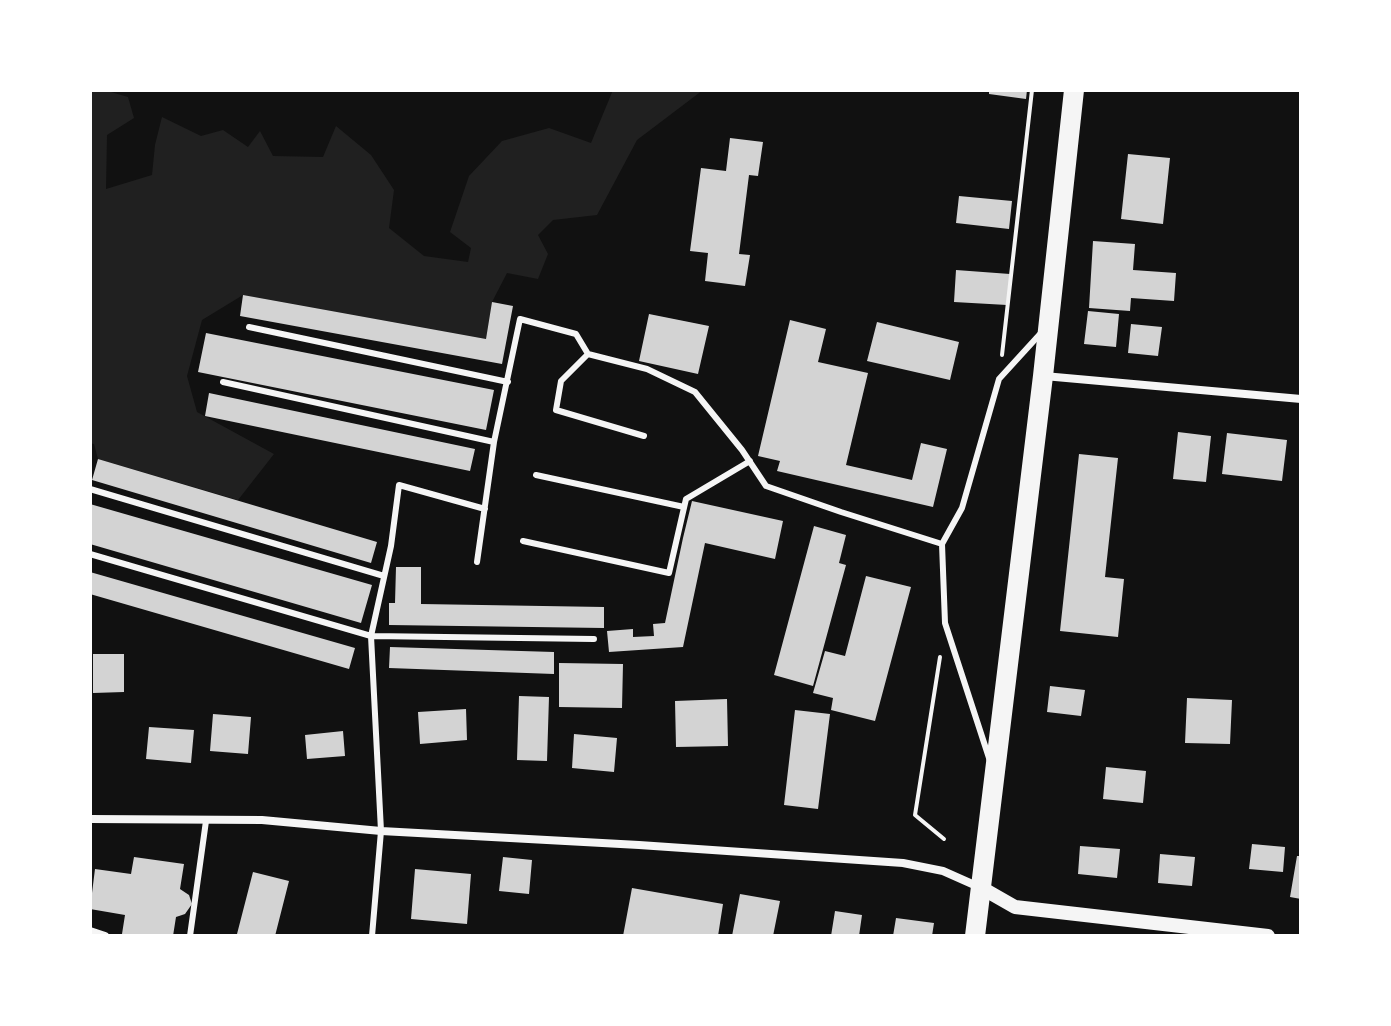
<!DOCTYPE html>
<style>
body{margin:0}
#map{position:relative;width:1391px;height:1026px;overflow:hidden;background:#111;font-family:"Exo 2",sans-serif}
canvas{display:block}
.frame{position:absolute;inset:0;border:92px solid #fff;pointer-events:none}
</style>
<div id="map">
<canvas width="1391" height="1026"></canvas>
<div class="frame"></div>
</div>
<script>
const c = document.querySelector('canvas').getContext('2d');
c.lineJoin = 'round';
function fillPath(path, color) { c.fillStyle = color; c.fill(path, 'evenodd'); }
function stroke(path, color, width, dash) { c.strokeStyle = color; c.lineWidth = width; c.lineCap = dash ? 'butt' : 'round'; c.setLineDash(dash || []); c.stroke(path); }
const green = new Path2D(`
 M 90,90 L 104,90 L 128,97 L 134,118 L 107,135 L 106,189 L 152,175 L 155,145 L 162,117 L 201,136 L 223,130 L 248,147 L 260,131 L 273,156 L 323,157 L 336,126 L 371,155 L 394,190 L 389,228 L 424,256 L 468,262 L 471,248 L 450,232 L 469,176 L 502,141 L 549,128 L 591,143 L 613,90 L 703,90 L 637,140 L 597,215 L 553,220 L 538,235 L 548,254 L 538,279 L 507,273 L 492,302 L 486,339 L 243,295 L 202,320 L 187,376 L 197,412 L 274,454 L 238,500 L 98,459 L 94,444 L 90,443 Z`);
const building = new Path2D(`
 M 989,90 L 1027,90 L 1026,99 L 989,94 Z
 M 730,138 L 763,142 L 758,176 L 749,175 L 739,254 L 750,255 L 745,286 L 705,281 L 708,253 L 690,251 L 701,168 L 726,171 Z
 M 1128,154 L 1170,158 L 1163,224 L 1121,219 Z
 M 959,196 L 1012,201 L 1009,229 L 956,223 Z
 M 1093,241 L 1135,244 L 1133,270 L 1176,273 L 1174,301 L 1131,298 L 1130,311 L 1089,308 Z
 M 956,270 L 1010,274 L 1007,305 L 954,302 Z
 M 243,295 L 486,339 L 492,302 L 513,306 L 502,364 L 240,316 Z
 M 1088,311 L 1119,314 L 1116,347 L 1084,344 Z
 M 649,314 L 709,326 L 698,374 L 639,361 Z
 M 790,320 L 826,329 L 818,362 L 868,373 L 846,465 L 912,480 L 921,443 L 947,449 L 933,507 L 777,471 L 780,461 L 758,456 Z
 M 877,322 L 959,342 L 950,380 L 867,361 Z
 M 1131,324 L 1162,327 L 1158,356 L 1128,353 Z
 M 206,333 L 494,390 L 486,430 L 198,372 Z
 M 209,393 L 475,449 L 470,471 L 205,416 Z
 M 1178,432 L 1211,436 L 1206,482 L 1173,479 Z
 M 1227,433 L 1287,440 L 1282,481 L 1222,474 Z
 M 1079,454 L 1118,458 L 1105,577 L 1124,579 L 1118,637 L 1060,631 Z
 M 98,459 L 377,542 L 371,563 L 92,480 Z
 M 692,501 L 783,521 L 775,559 L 705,543 L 683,647 L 609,652 L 607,631 L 633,629 L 633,637 L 654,636 L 653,624 L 665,623 L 683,538 Z
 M 90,504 L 372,585 L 361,623 L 90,544 Z
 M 814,526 L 846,535 L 839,563 L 846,565 L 813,686 L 774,675 Z
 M 396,567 L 421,567 L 421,604 L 604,607 L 604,628 L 389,625 L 389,603 L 395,603 Z
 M 90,572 L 355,648 L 349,669 L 90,594 Z
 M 866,576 L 911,587 L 875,721 L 831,710 L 833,698 L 813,693 L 825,651 L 845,656 Z
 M 390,647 L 554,652 L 554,674 L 389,668 Z
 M 93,654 L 124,654 L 124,692 L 93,693 Z
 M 559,663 L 623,664 L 622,708 L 559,707 Z
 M 1050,686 L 1085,690 L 1081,716 L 1047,712 Z
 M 519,696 L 549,697 L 547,761 L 517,760 Z
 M 1187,698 L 1232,700 L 1230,744 L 1185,743 Z
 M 727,699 L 728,746 L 676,747 L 675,701 Z
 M 466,709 L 467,740 L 420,744 L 418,712 Z
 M 795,710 L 830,714 L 818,809 L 784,805 Z
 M 213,714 L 251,717 L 248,754 L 210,751 Z
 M 149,727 L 194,730 L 191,763 L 146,759 Z
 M 343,731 L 345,756 L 307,759 L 305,735 Z
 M 574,734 L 617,738 L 614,772 L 572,768 Z
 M 1106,767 L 1146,771 L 1143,803 L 1103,799 Z
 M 1252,844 L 1285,847 L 1283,872 L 1249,869 Z
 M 1080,846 L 1120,849 L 1117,878 L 1078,874 Z
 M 1160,854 L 1195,857 L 1192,886 L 1158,883 Z
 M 1297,856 L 1301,856 L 1301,899 L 1290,897 Z
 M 134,857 L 184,864 L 180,889 L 189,895 L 192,904 L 185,914 L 176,917 L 173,936 L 122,934 L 125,915 L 90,909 L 95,869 L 131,874 Z
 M 503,857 L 532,860 L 529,894 L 499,891 Z
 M 415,869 L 471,874 L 467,924 L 411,919 Z
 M 253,872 L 289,881 L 275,936 L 244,936 L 237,934 Z
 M 632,888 L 723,904 L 718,936 L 623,936 Z
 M 740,894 L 780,901 L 773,936 L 732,936 Z
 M 835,911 L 862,915 L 859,936 L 831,936 Z
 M 896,918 L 934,923 L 932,936 L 893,936 Z`);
const path = new Path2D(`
 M 1002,355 L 1032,90
 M 940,657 L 915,815 L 944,839`);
const service = new Path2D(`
 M 249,327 L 508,382
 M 588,354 L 561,381 L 556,410 L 644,436
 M 223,382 L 494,442
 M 536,475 L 684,507
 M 90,489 L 384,576
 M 523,541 L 669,573 L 686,499 L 750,461
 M 90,554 L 371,636 L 594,639
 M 477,562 L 494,442 L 520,319 L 576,334 L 588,354 L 647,369 L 695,392 L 742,450 L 766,486 L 841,512 L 942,544
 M 990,761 L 945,623 L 942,544 L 962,508 L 999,379 L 1041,333
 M 190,936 L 206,821
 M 372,936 L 381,831 L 371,636 L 391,546 L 399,485 L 485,509`);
const minor = new Path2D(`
 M 1044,376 L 1301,399
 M 90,819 L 262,820 L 381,831 L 639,845 L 903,863 L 943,871 L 979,887
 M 90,931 L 105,936`);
const tertiary = new Path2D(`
 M 980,887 L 1015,907 L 1268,936`);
const primary = new Path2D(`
 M 975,936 L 1043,376 L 1074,90`);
fillPath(green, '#202020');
fillPath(building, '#d3d3d3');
stroke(path, '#f5f5f5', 4);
stroke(service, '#f5f5f5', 6);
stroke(minor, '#f5f5f5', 8);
stroke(tertiary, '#f5f5f5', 14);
stroke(primary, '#f5f5f5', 20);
</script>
